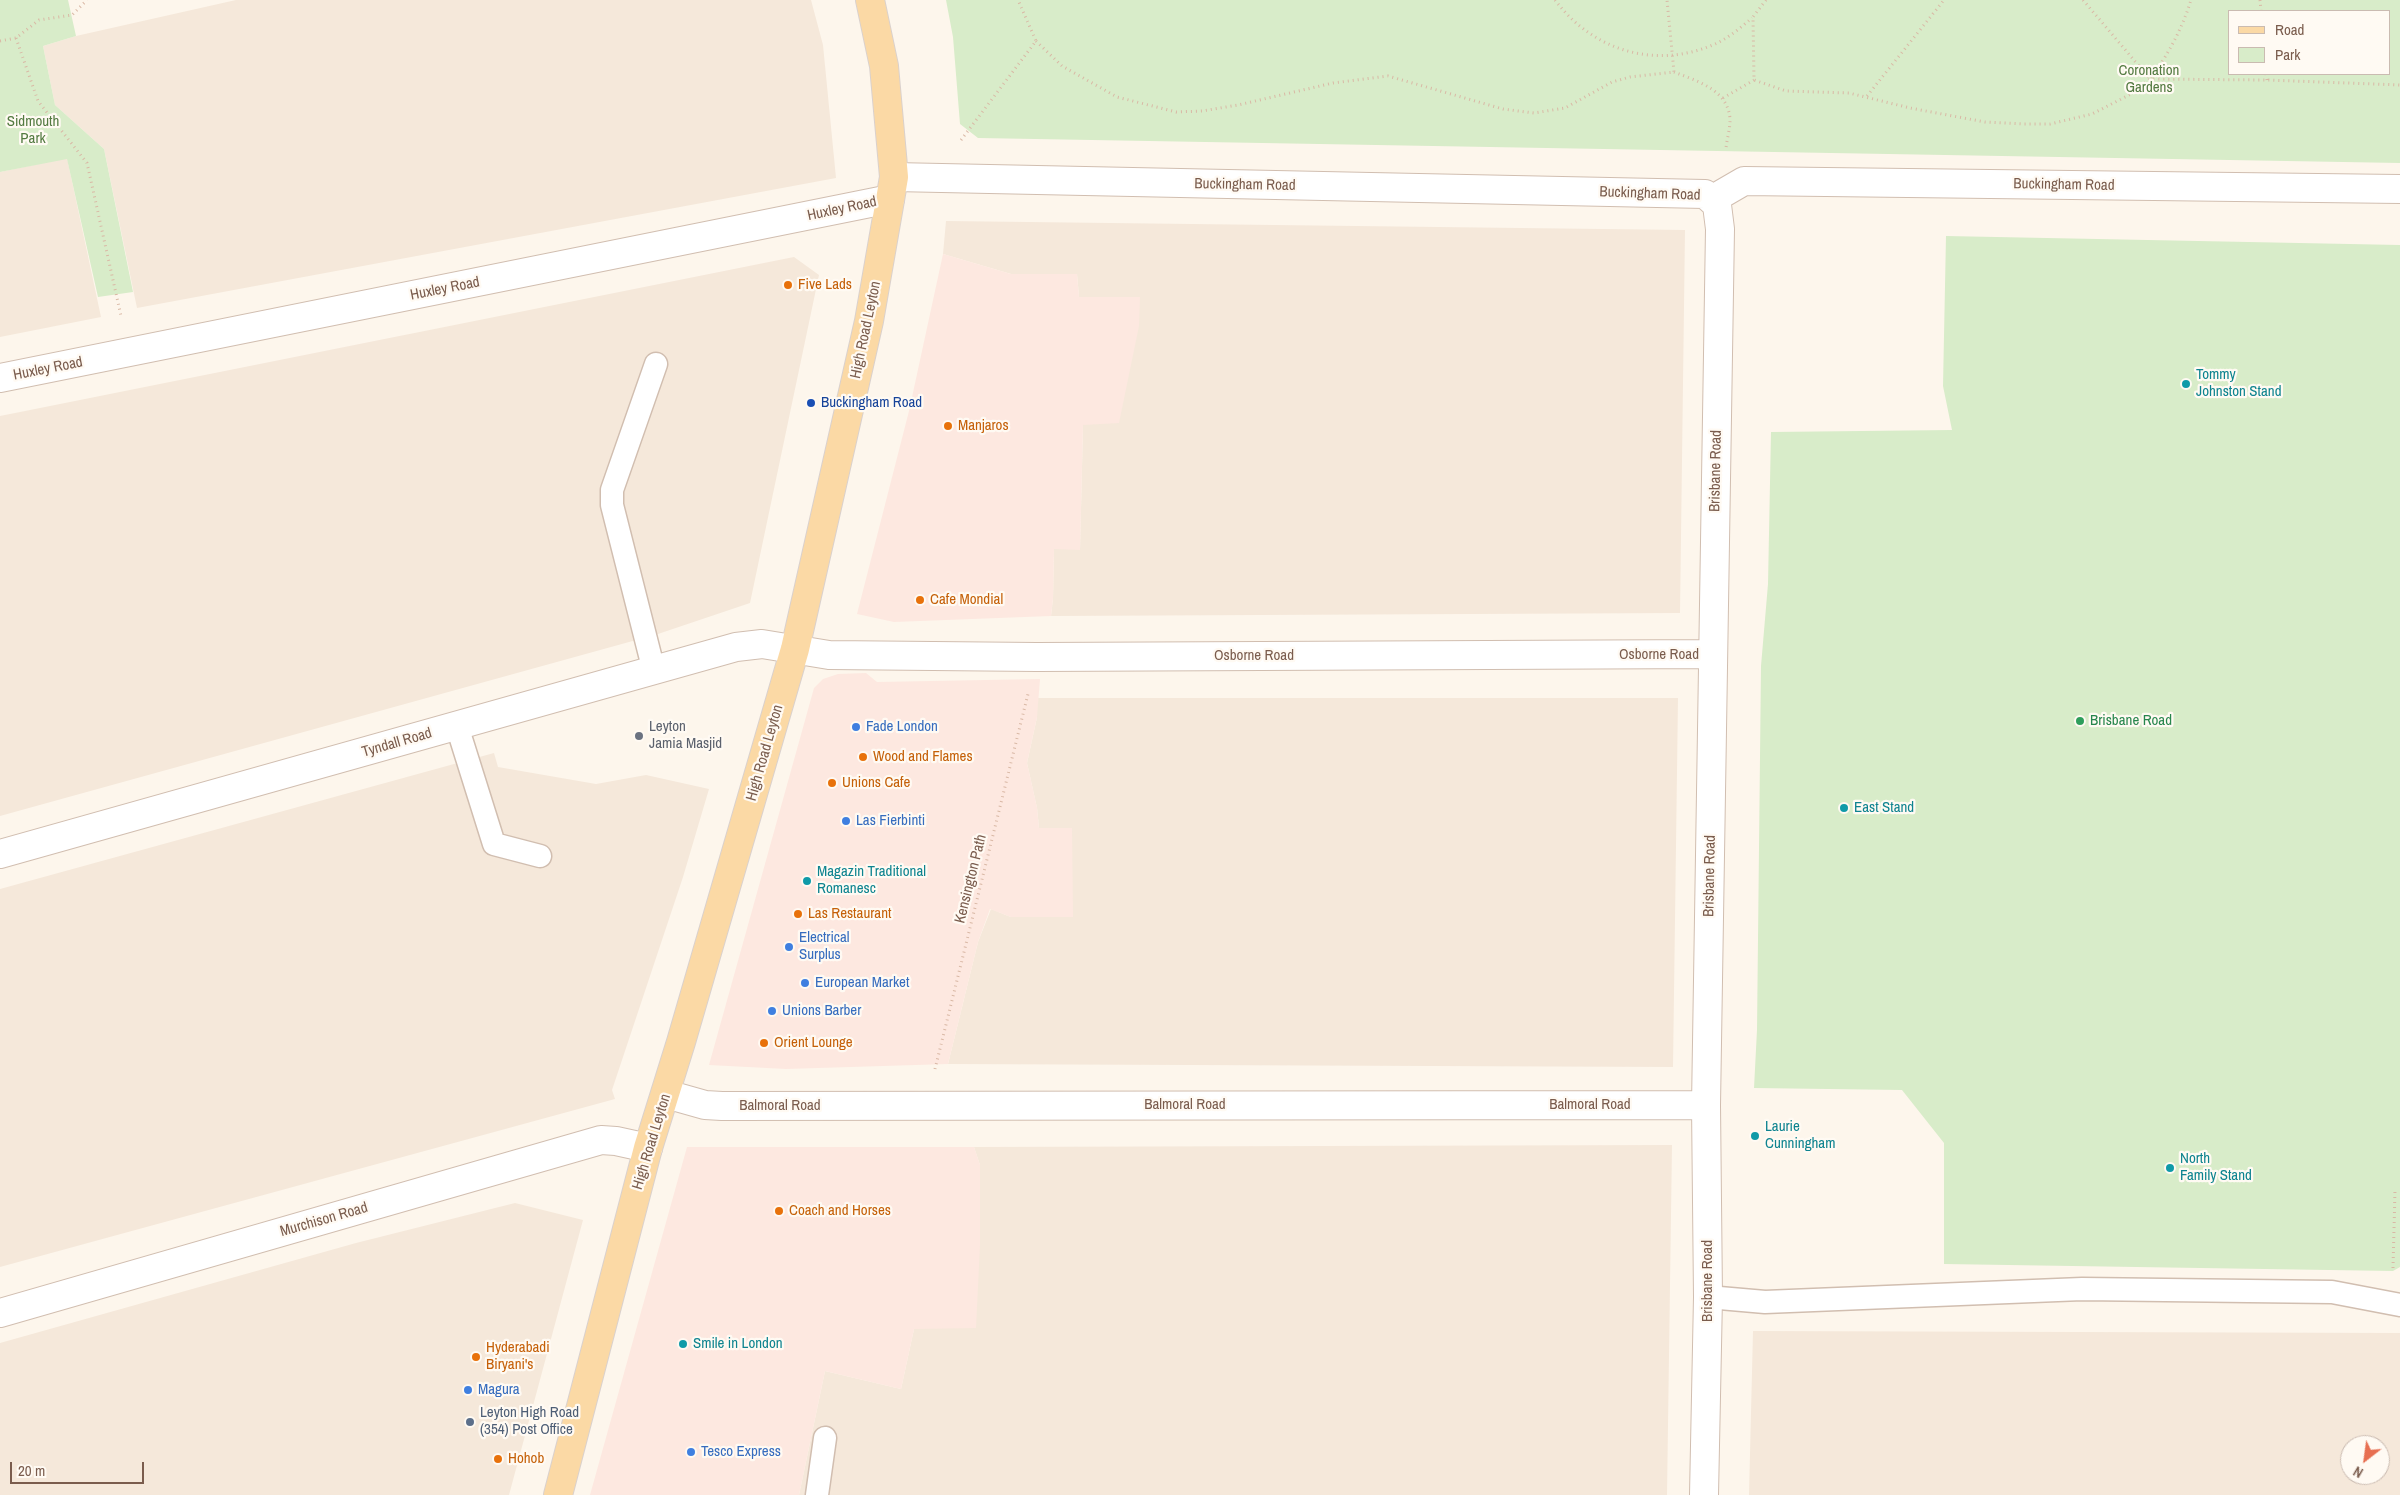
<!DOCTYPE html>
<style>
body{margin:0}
#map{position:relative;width:2400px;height:1495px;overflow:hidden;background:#fdf6ec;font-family:"Archivo Narrow",sans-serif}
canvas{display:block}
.legend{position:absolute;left:2228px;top:10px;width:162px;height:65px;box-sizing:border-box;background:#fffaf3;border:1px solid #cabbb1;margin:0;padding:6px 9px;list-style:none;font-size:15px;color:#7a5c4d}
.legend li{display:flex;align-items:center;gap:10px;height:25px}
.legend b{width:25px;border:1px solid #cabbb1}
.north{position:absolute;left:2340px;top:1435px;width:50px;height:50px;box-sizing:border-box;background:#fffaf3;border:1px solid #cabbb1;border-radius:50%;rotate:210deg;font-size:14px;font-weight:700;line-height:20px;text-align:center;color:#7a5c4d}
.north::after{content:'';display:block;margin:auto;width:18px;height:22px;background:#e76f51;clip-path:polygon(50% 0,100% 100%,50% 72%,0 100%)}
.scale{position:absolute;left:10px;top:1462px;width:134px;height:22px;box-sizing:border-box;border:2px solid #7a5c4d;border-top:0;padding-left:6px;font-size:15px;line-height:18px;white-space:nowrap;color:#7a5c4d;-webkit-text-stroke:4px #fffaf3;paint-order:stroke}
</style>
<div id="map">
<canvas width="2400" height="1495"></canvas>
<ul class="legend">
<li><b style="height:6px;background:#fbd9a5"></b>Road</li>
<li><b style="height:14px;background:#d8ecc9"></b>Park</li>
</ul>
<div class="north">N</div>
<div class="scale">20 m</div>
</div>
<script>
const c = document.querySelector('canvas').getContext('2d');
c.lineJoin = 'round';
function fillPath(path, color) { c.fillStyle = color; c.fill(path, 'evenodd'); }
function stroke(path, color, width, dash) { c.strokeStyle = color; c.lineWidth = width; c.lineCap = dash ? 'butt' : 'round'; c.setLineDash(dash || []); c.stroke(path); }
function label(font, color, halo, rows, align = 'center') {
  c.font = font + ' "Archivo Narrow",sans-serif'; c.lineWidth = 4.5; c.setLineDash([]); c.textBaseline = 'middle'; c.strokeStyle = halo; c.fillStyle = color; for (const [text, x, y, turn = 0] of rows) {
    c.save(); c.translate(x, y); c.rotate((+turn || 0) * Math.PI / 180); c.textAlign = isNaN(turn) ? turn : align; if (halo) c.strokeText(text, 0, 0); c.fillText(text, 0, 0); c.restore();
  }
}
const residential = new Path2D(`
 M 236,0 L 811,0 L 823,45 L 836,178 L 137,308 L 104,149 L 55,105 L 43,46 L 76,36 Z
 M 67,158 L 101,317 L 0,337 L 0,172 Z
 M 946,221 L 1685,230 L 1680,613 L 1051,616 L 1053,598 L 1054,549 L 1080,549 L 1083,425 L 1140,297 L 1079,297 L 1077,274 L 1011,274 L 943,254 Z
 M 794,257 L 819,275 L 750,603 L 658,634 L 0,816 L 0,416 Z
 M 1037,698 L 1678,698 L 1673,1067 L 948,1064 L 978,942 L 991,909 L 1011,917 L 1071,828 L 1039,828 L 1037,808 L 1027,763 L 1037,717 Z
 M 494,753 L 498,767 L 596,784 L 646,775 L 709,789 L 683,877 L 612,1090 L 615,1099 L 0,1267 L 0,889 Z
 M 1672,1145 L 1667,1495 L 799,1495 L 825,1371 L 901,1389 L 914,1329 L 980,1245 L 980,1165 L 974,1147 Z
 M 515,1203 L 583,1220 L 509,1495 L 0,1495 L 0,1343 L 356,1243 Z
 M 1753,1331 L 2400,1333 L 2400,1495 L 1749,1495 ZM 2350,1445 L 2380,1445 L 2380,1475 L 2350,1475 Z`);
const commercial = new Path2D(`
 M 943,254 L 1011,274 L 1077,274 L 1079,297 L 1140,297 L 1139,326 L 1119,423 L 1083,425 L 1080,550 L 1054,549 L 1053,598 L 1051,616 L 894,622 L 857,614 L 909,411 Z
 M 866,673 L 877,682 L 1040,679 L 1037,717 L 1027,763 L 1037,808 L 1039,828 L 1072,828 L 1073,917 L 1011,917 L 990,909 L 978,942 L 948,1064 L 786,1069 L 709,1065 L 814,688 L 823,679 L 838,674 Z
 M 687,1147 L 974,1147 L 980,1165 L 980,1245 L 976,1328 L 914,1329 L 901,1389 L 825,1371 L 799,1495 L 590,1495 Z`);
const green = new Path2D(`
 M 0,0 L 68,0 L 76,36 L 43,46 L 55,105 L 104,149 L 133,292 L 98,297 L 67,159 L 0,172 Z
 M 946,0 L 2400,0 L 2400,163 L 978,138 L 960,124 L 953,37 ZM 2389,11 L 2389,74 L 2229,74 L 2229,11 Z
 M 1946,236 L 2400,245 L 2400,1267 L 2393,1271 L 1944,1264 L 1944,1143 L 1902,1090 L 1754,1088 L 1757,1030 L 1761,666 L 1768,584 L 1771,432 L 1952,430 L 1943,386 Z`);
const path = new Path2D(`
 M 1555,0 C 1593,51 1656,70 1715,44 C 1729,38 1741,27 1752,18
 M 1766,0 L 1753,17 L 1754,80 L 1786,91 L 1849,93 L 1910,108 L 1985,122 L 2024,124 L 2050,124 L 2092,114 L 2131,94 L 2150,79 L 2267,80 L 2400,85
 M 2083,0 L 2150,79 C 2168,55 2182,29 2191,0
 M 2260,0 L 2261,11
 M 16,38 L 38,101 L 87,163 L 121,316
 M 0,41 L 16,38 L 39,20 L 72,15 L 87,0
 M 1036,41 L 1062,66 L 1117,97 L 1176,112 L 1202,111 L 1238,105 L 1333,83 L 1388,76 L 1503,109 L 1534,113 L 1565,108 L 1612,82 L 1630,77 L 1674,72 L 1667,0
 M 1674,72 C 1697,81 1729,90 1730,120 C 1730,129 1727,139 1726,148
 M 2266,74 L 2267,80
 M 1867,96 L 1944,0
 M 1723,98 L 1754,80
 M 961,140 L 1036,41 L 1018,0
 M 935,1069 L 1028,694
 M 2393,1268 L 2395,1190`);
const service = new Path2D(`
 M 654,671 L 612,505 L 612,490 L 656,364
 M 457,726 L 494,844 L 540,856
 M 1708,1297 L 1765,1302 L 2082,1289 L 2332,1292 L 2400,1305
 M 817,1495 L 825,1438`);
const minor = new Path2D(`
 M 894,177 L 1705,194 L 1717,205 L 1720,229 L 1706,1105 L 1708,1297 L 1704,1495
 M 1713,199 L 1744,181 L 2400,189
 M 0,378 L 890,199
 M 0,854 L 736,647 L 762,644 L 829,655 L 1037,657 L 1713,654
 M 666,1094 L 705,1105 L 722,1106 L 1706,1105
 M 0,1313 L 601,1140 L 616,1141 L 648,1148`);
const primary = new Path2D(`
 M 558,1495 L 648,1148 L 681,1042 L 795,649 L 869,321 L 894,177 L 884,66 L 870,0`);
const markers = [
 [788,285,5,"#e8710a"],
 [2186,384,5,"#0f9aa8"],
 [811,403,5,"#1a4fb4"],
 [948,426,5,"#e8710a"],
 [920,600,5,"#e8710a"],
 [2080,721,5,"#2e9e5b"],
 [856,727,5,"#3f7fe0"],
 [639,736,5,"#6b7280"],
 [863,757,5,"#e8710a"],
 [832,783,5,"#e8710a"],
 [1844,808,5,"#0f9aa8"],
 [846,821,5,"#3f7fe0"],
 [807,881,5,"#0f9aa8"],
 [798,914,5,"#e8710a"],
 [789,947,5,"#3f7fe0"],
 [805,983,5,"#3f7fe0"],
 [772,1011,5,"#3f7fe0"],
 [764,1043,5,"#e8710a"],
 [1755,1136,5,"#0f9aa8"],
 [2170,1168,5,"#0f9aa8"],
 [779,1211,5,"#e8710a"],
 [683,1344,5,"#0f9aa8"],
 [476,1357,5,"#e8710a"],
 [468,1390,5,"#3f7fe0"],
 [470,1422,5,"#5c6f8a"],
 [691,1452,5,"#3f7fe0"],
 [498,1459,5,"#e8710a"]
];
const parkNames = [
 ["Coronation",2149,71],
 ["Gardens",2149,88],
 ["Sidmouth",33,122],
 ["Park",33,139]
];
const streetNames = [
 ["Buckingham Road",1245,185,1],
 ["Buckingham Road",2064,185,1],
 ["Buckingham Road",1650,194,2],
 ["Huxley Road",842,209,-12],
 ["Huxley Road",445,289,-11],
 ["High Road Leyton",866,330,-78],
 ["Huxley Road",48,369,-11],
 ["Brisbane Road",1716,471,-89],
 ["Osborne Road",1659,655],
 ["Osborne Road",1254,656],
 ["Tyndall Road",397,743,-16],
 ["High Road Leyton",765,753,-74],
 ["Brisbane Road",1710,876,-89],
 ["Kensington Path",971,879,-76],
 ["Balmoral Road",1185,1105],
 ["Balmoral Road",1590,1105],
 ["Balmoral Road",780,1106],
 ["High Road Leyton",652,1142,-73],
 ["Murchison Road",324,1220,-16],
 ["Brisbane Road",1708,1281,-90]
];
const foodNames = [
 ["Five Lads",798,285],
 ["Manjaros",958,426],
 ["Cafe Mondial",930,600],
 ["Wood and Flames",873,757],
 ["Unions Cafe",842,783],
 ["Las Restaurant",808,914],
 ["Orient Lounge",774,1043],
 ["Coach and Horses",789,1211],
 ["Hyderabadi",486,1348],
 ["Biryani's",486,1365],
 ["Hohob",508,1459]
];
const cultureNames = [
 ["Tommy",2196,375],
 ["Johnston Stand",2196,392],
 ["East Stand",1854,808],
 ["Magazin Traditional",817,872],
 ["Romanesc",817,889],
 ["Laurie",1765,1127],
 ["Cunningham",1765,1144],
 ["North",2180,1159],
 ["Family Stand",2180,1176],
 ["Smile in London",693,1344]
];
const transitNames = [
 ["Buckingham Road",821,403]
];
const leisureNames = [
 ["Brisbane Road",2090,721]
];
const worshipNames = [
 ["Leyton",649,727],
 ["Jamia Masjid",649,744]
];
const shopNames = [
 ["Fade London",866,727],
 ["Las Fierbinti",856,821],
 ["Electrical",799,938],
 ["Surplus",799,955],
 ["European Market",815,983],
 ["Unions Barber",782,1011],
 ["Magura",478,1390],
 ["Tesco Express",701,1452]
];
const serviceNames = [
 ["Leyton High Road",480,1413],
 ["(354) Post Office",480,1430]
];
fillPath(residential, '#f5e8da');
fillPath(commercial, '#fde8e0');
fillPath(green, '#d8ecc9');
stroke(service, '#d1beb0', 25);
stroke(minor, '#d1beb0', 30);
stroke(primary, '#dad1cd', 30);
stroke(path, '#d9b8a5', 3, [1, 4]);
stroke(service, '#fff', 22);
stroke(minor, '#fff', 28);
stroke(primary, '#fbd9a5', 28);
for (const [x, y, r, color] of markers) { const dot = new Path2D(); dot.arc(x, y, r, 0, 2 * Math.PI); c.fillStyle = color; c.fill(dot); stroke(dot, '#fffaf3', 2); }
label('15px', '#537a41', '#fffaf3', parkNames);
label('15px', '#7a5c4d', '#fffaf3', streetNames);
label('15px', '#c56008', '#fffaf3', foodNames, 'left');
label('15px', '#0d838f', '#fffaf3', cultureNames, 'left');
label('15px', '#164399', '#fffaf3', transitNames, 'left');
label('15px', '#27864d', '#fffaf3', leisureNames, 'left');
label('15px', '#5b616d', '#fffaf3', worshipNames, 'left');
label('15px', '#366cbe', '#fffaf3', shopNames, 'left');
label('15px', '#4e5e75', '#fffaf3', serviceNames, 'left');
</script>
